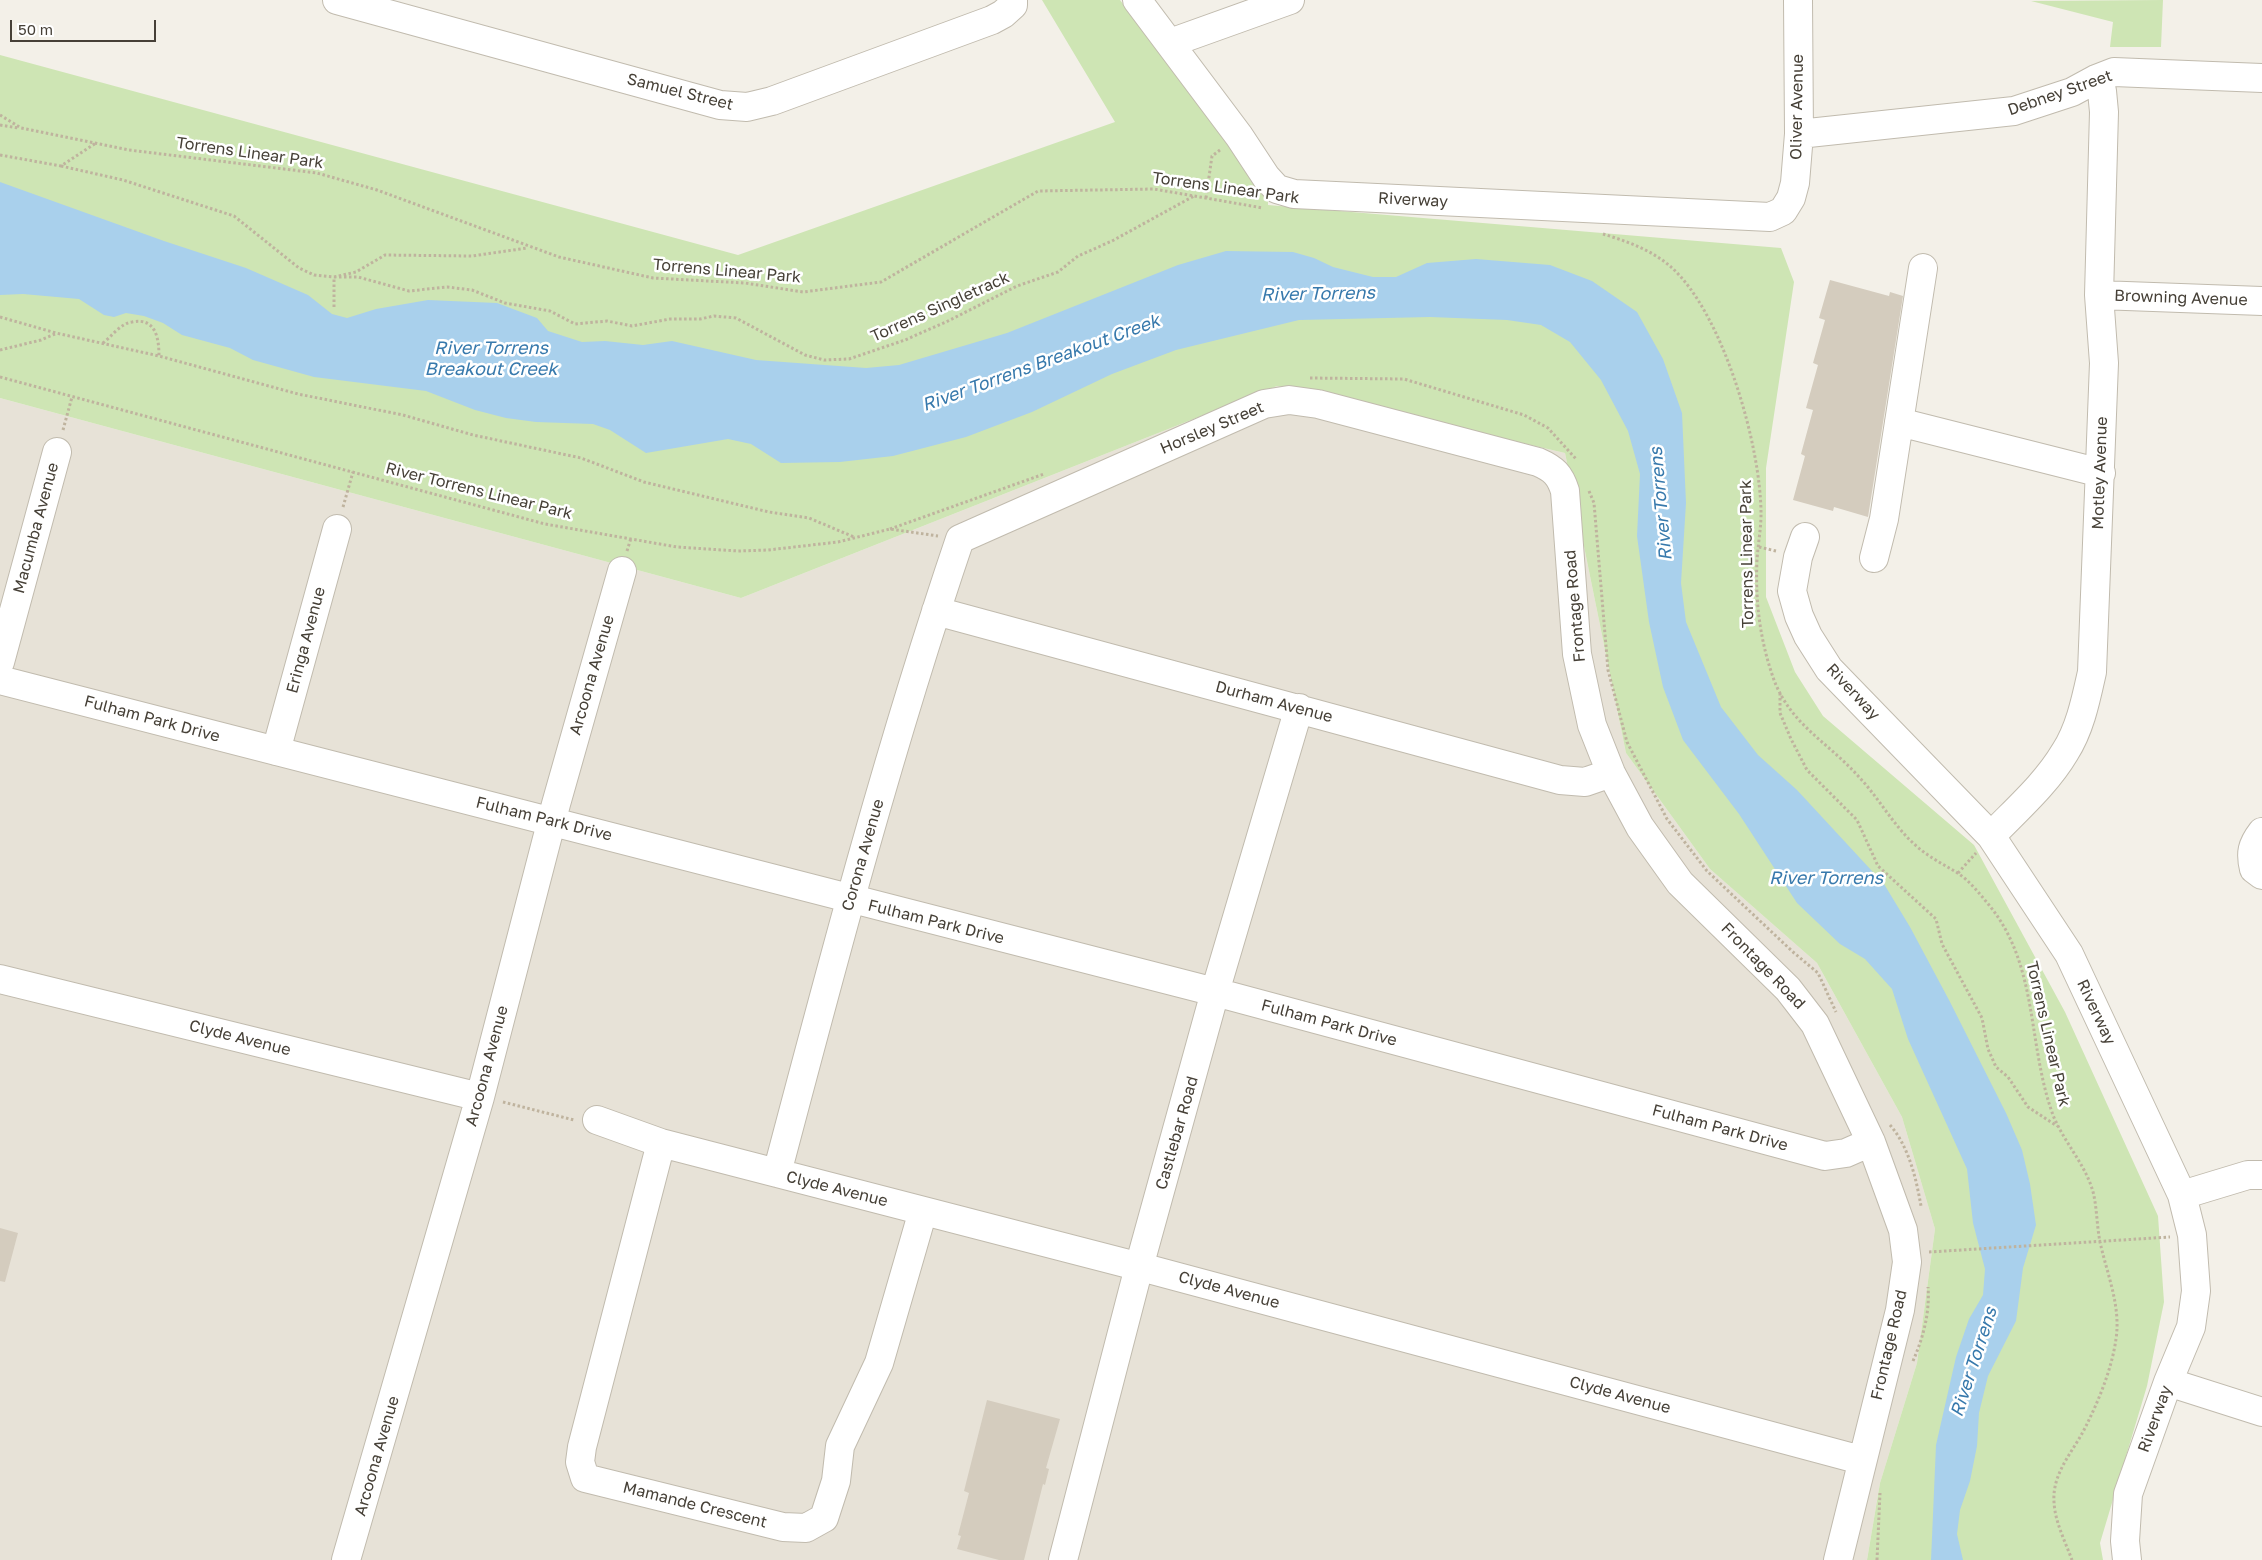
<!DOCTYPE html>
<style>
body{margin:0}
#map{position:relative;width:2262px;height:1560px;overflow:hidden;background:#f3f0e8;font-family:"Golos Text",sans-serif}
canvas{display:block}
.scale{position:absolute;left:10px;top:20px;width:146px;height:22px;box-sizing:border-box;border:2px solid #464037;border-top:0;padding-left:6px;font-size:15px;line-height:18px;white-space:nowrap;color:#464037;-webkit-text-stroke:4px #fff;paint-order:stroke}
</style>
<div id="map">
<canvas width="2262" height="1560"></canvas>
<div class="scale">50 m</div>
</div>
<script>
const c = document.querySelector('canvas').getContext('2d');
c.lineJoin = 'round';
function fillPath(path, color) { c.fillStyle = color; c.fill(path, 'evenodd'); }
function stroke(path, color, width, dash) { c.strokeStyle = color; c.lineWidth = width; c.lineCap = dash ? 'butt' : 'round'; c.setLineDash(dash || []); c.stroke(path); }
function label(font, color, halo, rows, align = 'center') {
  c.font = font + ' "Golos Text",sans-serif'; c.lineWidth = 5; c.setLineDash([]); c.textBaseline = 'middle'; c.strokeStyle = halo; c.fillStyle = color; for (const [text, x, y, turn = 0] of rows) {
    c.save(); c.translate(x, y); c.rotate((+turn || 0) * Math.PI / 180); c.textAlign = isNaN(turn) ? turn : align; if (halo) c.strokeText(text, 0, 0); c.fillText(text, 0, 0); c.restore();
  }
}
const residential = new Path2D(`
 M 1277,386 L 1565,453 L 1626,753 L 1710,869 L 1817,963 L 1902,1117 L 1935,1229 L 1917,1363 L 1880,1483 L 1867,1560 L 0,1560 L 0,398 L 741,598 Z`);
const green = new Path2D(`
 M 1042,0 L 1120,0 L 1268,195 L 1268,205 L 1781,248 L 1794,282 L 1766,468 L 1766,597 L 1795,672 L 1823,716 L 1974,845 L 2065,1012 L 2158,1216 L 2164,1302 L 2147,1386 L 2100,1543 L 2103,1560 L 1867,1560 L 1880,1483 L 1917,1363 L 1935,1229 L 1902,1117 L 1817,963 L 1710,869 L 1626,753 L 1565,453 L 1277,386 L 741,598 L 0,398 L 0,55 L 738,255 L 1115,122 Z
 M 2163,0 L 2161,47 L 2110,47 L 2113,22 L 2031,1 Z`);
const water = new Path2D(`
 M 0,182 L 164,241 L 246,268 L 308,295 L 332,314 L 347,318 L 376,309 L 428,300 L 497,303 L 537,318 L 548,331 L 582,342 L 605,341 L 643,345 L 672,341 L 756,360 L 866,368 L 899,365 L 1007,333 L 1178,265 L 1226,251 L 1293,252 L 1314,258 L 1333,267 L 1373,277 L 1396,277 L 1427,263 L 1476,259 L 1550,265 L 1592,281 L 1637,312 L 1663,359 L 1682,413 L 1686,503 L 1681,583 L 1686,622 L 1721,707 L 1758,755 L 1797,790 L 1884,884 L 1910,927 L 1949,1000 L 2006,1113 L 2022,1150 L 2030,1184 L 2036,1225 L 2023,1268 L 2016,1321 L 1988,1376 L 1979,1413 L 1977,1446 L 1970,1481 L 1960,1510 L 1957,1534 L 1963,1560 L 1931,1560 L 1936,1445 L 1956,1357 L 1969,1319 L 1983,1295 L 1985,1269 L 1973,1223 L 1967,1169 L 1908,1039 L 1892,989 L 1865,959 L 1840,944 L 1797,903 L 1739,814 L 1683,740 L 1663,687 L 1649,622 L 1637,536 L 1640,474 L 1628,431 L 1601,380 L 1570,342 L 1541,325 L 1507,320 L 1430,317 L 1299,320 L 1176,350 L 1112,374 L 1032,412 L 966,437 L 893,456 L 840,462 L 781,463 L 751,444 L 728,439 L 646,453 L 610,430 L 593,424 L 536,422 L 506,418 L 475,410 L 426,391 L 314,377 L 253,360 L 230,348 L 182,335 L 163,323 L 144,316 L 126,313 L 114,317 L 104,315 L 79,299 L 23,294 L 0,295 Z`);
const building = new Path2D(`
 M 1830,280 L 1889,296 L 1890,292 L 1903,296 L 1868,517 L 1834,507 L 1833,511 L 1793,500 L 1805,456 L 1801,454 L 1813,410 L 1806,408 L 1818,365 L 1813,363 L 1825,320 L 1819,318 Z
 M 0,1228 L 18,1233 L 5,1282 L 0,1281 Z
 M 987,1400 L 1060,1419 L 1046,1468 L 1049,1469 L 1045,1485 L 1043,1484 L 1024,1560 L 999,1560 L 957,1549 L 961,1536 L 958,1535 L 969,1493 L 964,1491 Z`);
const path = new Path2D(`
 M 0,115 L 21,128 L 129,150 L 317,173 L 377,190 L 559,257 L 653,278 L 745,283 L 803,292 L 881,282 L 1038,191 L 1154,189 L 1263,208
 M 0,125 L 18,128
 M 0,155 L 61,166 L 96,143
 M 61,166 L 123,180 L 234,216 L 299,268 L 314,275 L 334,277 L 356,272 L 385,255 L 472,256 L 527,248
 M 1206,198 L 1212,156 L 1220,150
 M 1603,234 C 1626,241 1652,250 1671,267 C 1723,313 1761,446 1761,514 C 1761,529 1758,544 1757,560 C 1755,601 1760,641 1774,680 C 1791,725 1829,743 1859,777 C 1878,797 1892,823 1912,842 C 1925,855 1941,863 1956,872 C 1969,880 1979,893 1989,905 C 2039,966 2027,1044 2053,1115 C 2064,1143 2088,1167 2094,1196 C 2097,1211 2097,1227 2100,1242 C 2107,1274 2121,1306 2116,1339 C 2112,1368 2099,1400 2086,1426 C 2074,1451 2052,1472 2054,1502 C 2055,1522 2065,1541 2072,1560
 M 334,307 L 334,277 L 358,277 L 409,291 L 447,287 L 472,290 L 505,303 L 550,311 L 575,324 L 607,321 L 632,326 L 670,319 L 700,319 L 714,316 L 736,318 L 805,355 L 824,360 L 849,359 L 905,340 L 946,322 L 1017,286 L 1058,272 L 1078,256 L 1112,241 L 1194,196
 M 0,317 L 56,333 L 159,356 L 298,394 L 403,415 L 473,435 L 581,458 L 644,482 L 769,512 L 809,518 L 854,537
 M 103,343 C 111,337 121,323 132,322 C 156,317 159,339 159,356
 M 0,350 L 41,340 L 55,334
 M 0,377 L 545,524 L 677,547 L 738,551 L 768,550 L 838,542 L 890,529 L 938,536
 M 1310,378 L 1404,379 L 1524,415 L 1548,428 L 1576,459
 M 63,430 L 72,397
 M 1589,491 L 1594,503 L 1608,670 L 1627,742 L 1667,819 L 1707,871 L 1793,952 L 1818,973 L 1836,1012
 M 343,507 L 353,472
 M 890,529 L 1044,474
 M 1759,547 L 1776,551
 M 627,551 L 631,538
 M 1780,693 L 1780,713 L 1791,739 L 1807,770 L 1857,820 L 1878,866 L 1936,919 L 1942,944 L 1982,1018 L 1988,1049 L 1996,1067 L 2008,1077 L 2028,1107 L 2057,1126
 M 1958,873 L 1976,853
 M 503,1102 L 574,1120
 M 1890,1125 C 1909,1147 1916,1178 1921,1206
 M 1929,1252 L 2170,1237
 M 1913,1361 C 1923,1338 1930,1313 1928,1287
 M 1877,1560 L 1880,1493`);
const minor = new Path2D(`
 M 337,0 L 720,105 L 747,107 L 772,101 L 992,20 L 1003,14 L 1013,5 L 1013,0
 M 1137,0 L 1239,136 L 1266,177 L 1277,189 L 1294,194 L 1770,217 L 1783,211 L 1791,198 L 1795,183 L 1799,134 L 1798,0
 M 1170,43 L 1290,0
 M 1799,134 L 2014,111 L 2072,92 L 2096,79 L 2114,72 L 2262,78
 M 2099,295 L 2262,301
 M 1899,422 L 2101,473
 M 1805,537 L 1798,557 L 1792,591 L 1799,616 L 1808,636 L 1829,669 L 1991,836 L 2069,954 L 2182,1195 L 2192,1235 L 2196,1291 L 2191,1327 L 2168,1382 L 2128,1494 L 2125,1541 L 2127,1560
 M 1874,558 L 1884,519 L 1923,268
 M 936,611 L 1560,780 L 1585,782 L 1611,773
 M 0,662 L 57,452
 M 0,680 L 1215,992 L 1825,1156 L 1846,1153 L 1871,1142
 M 276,751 L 337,529
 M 2262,832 C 2252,845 2250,853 2254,869 L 2262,875
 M 1991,836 C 2017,809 2046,784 2065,752 C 2080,729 2086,699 2092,672 L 2104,363 L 2099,295 L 2104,112 L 2102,91 L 2096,79
 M 0,979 L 480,1097
 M 597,1120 L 661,1143 L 1152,1270 L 1861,1460
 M 661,1143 L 582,1447 L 580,1462 L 585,1478 L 783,1527 L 806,1528 L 824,1518 L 836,1481 L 840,1446 L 879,1363 L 923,1211
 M 777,1173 C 833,961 889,748 960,539 L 1264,404 L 1289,400 L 1318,404 L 1538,462 C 1554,469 1560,475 1565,491 L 1577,654 L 1592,725 L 1611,773 L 1640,827 L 1680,883 L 1788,989 L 1815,1024 L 1871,1142 L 1903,1230 L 1907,1262 L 1900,1310 L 1838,1560
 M 2182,1195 L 2248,1175 L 2262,1175
 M 2168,1382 L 2262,1412
 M 346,1560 L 480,1097 L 556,804 L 622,571
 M 1063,1560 L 1139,1267 L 1215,992 L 1299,708`);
const streetNames = [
 ["Samuel Street",680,92,14],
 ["Debney Street",2060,93,-19],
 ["Oliver Avenue",1797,107,-89],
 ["Torrens Linear Park",250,153,8],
 ["Torrens Linear Park",1226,188,8],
 ["Riverway",1413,200,3],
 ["Torrens Linear Park",727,271,5],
 ["Browning Avenue",2181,298,2],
 ["Torrens Singletrack",940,307,-24],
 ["Horsley Street",1212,428,-23],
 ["Motley Avenue",2100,473,-88],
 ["River Torrens Linear Park",479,491,14],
 ["Macumba Avenue",36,528,-75],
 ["Torrens Linear Park",1747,554,-91],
 ["Frontage Road",1575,606,-95],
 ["Eringa Avenue",306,640,-75],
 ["Arcoona Avenue",592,675,-74],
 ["Riverway",1853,692,47],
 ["Durham Avenue",1274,702,15],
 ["Fulham Park Drive",152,719,15],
 ["Fulham Park Drive",544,819,14],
 ["Corona Avenue",863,855,-74],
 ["Fulham Park Drive",936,922,14],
 ["Frontage Road",1763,966,46],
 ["Riverway",2096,1012,65],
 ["Fulham Park Drive",1329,1023,15],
 ["Torrens Linear Park",2048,1034,77],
 ["Clyde Avenue",240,1038,14],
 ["Arcoona Avenue",487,1066,-75],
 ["Fulham Park Drive",1720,1128,15],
 ["Castlebar Road",1177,1133,-74],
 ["Clyde Avenue",837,1189,14],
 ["Clyde Avenue",1229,1290,15],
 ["Frontage Road",1889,1345,-77],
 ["Clyde Avenue",1620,1395,15],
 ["Riverway",2155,1419,-70],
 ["Arcoona Avenue",377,1456,-74],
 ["Mamande Crescent",695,1505,14]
];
const waterNames = [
 ["River Torrens",1318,294,-1],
 ["River Torrens",491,348],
 ["Breakout Creek",491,369],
 ["River Torrens Breakout Creek",1041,363,-20],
 ["River Torrens",1661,504,-95],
 ["River Torrens",1826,878],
 ["River Torrens",1974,1362,-72]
];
fillPath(residential, '#e7e2d7');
fillPath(green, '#cee5b4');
fillPath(water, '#a9d0ec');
fillPath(building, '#d4ccbe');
stroke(minor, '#c1bbae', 30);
stroke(path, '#bfb39e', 3, [2.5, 2.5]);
stroke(minor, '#fff', 28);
label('16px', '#464037', '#fff', streetNames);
label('italic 18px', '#3779ac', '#fff', waterNames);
</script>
